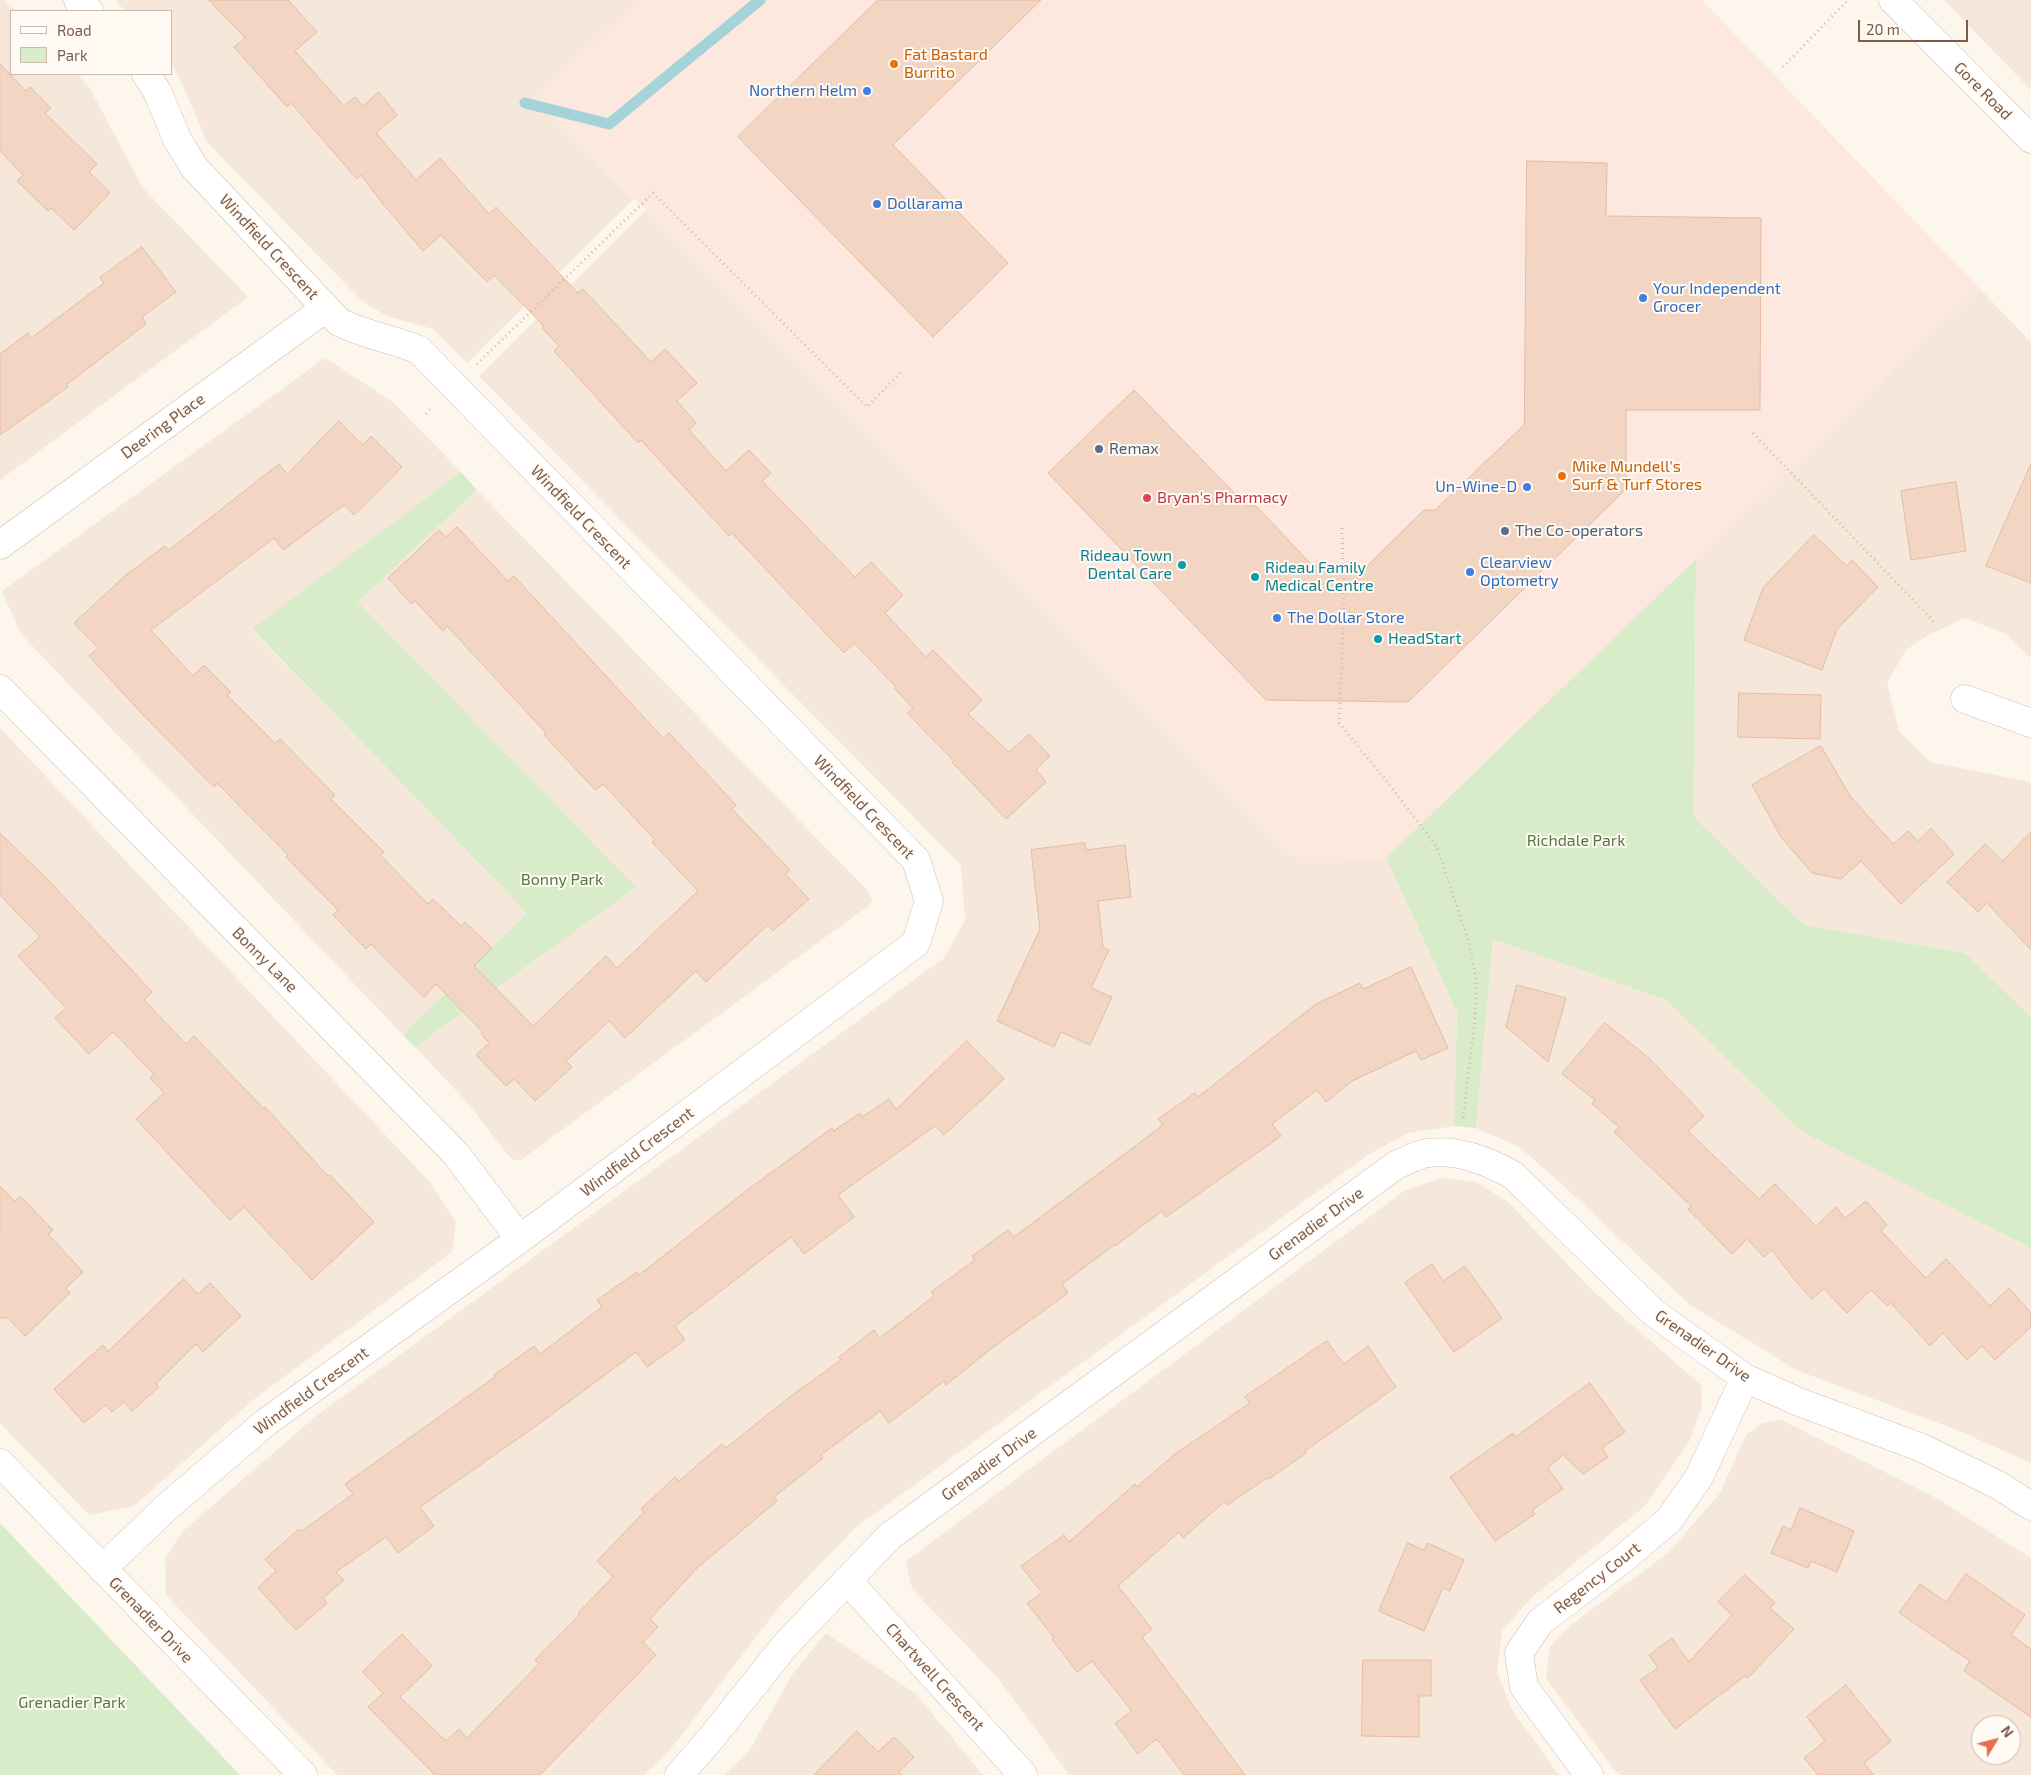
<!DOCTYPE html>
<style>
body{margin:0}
#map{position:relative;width:2031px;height:1775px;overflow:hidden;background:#fdf6ec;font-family:"Exo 2",sans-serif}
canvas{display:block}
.legend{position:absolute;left:10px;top:10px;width:162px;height:65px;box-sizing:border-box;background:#fffaf3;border:1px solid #cabbb1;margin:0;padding:6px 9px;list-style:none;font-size:15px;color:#7a5c4d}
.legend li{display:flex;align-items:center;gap:10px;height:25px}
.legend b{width:25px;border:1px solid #cabbb1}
.north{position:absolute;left:1971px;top:1715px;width:50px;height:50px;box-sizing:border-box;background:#fffaf3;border:1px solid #cabbb1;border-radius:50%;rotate:53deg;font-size:14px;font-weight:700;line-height:20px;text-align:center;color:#7a5c4d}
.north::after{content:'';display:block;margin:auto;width:18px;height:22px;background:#e76f51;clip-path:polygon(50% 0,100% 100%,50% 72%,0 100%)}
.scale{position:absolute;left:1858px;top:20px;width:110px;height:22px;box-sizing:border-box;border:2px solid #7a5c4d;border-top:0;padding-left:6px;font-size:15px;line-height:18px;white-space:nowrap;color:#7a5c4d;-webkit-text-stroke:4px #fffaf3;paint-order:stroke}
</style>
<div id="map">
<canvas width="2031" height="1775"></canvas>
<ul class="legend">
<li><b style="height:6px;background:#fff"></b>Road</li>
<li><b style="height:14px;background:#d8ecc9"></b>Park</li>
</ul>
<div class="north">N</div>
<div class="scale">20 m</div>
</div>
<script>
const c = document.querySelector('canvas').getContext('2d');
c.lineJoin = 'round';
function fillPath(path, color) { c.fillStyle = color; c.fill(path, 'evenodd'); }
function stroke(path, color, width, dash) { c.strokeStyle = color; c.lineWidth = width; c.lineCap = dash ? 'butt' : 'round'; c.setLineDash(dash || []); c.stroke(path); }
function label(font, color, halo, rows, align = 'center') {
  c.font = font + ' "Exo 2",sans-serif'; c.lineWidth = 4; c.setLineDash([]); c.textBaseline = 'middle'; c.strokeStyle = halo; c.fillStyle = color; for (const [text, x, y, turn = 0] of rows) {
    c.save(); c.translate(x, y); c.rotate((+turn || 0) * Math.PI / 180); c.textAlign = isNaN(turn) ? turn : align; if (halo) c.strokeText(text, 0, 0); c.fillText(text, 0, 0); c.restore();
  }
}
const residential = new Path2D(`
 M 0,0 L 5,0 L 16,11 L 11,11 L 11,74 L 77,74 L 88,85 L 143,188 L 248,297 L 0,480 Z
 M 115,0 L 640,0 L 535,99 L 634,199 L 467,363 L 433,329 L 387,316 L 363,302 L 207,142 L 177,73 L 171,65 L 171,11 L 125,11 Z
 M 1944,0 L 2031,0 L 2031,90 Z
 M 646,210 L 1291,856 L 1386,858 L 1457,1012 L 1454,1126 L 1409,1133 L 1369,1154 L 855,1528 L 779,1607 L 669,1751 L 644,1775 L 337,1775 L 166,1595 L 165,1558 L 183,1531 L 316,1416 L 944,958 L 965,920 L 961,865 L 479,376 Z
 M 1979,288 L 2031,342 L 2031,658 L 2006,634 L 1965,618 L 1928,635 L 1906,650 L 1887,683 L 1899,731 L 1930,762 L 2031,782 L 2031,1017 L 1965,953 L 1804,925 L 1694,817 L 1696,559 Z
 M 325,358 L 393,402 L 461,472 L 252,630 L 527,913 L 403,1035 L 21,634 L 2,591 Z
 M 477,490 L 869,892 L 872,900 L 868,906 L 521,1160 L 514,1160 L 509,1156 L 466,1101 L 415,1047 L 635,887 L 358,602 Z
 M 0,728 L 429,1181 L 456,1222 L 452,1252 L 253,1400 L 134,1506 L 89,1515 L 0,1423 Z
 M 1493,939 L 1666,1000 L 1802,1132 L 2031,1248 L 2031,1463 L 1957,1430 L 1796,1370 L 1689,1304 L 1565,1187 L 1519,1147 L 1476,1128 Z
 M 1441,1178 L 1476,1182 L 1508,1202 L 1592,1290 L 1701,1385 L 1702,1405 L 1690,1440 L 1645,1506 L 1531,1598 L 1502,1631 L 1497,1672 L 1512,1710 L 1559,1775 L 1069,1775 L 997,1677 L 912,1589 L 906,1561 L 1404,1191 Z
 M 1782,1420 L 1938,1499 L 2031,1558 L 2031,1775 L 1621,1775 L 1615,1771 L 1546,1679 L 1550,1646 L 1572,1624 L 1668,1553 L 1720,1493 L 1746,1435 L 1762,1423 ZM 1981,1725 L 2011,1725 L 2011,1755 L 1981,1755 Z
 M 826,1633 L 916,1694 L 983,1775 L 724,1775 L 749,1751 L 792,1675 Z`);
const commercial = new Path2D(`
 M 640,0 L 1702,0 L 1979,288 L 1386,858 L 1291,856 L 535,99 Z`);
const green = new Path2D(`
 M 461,472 L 477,490 L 358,602 L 636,887 L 415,1047 L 403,1035 L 527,913 L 252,629 Z
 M 1696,559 L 1694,817 L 1804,925 L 1965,953 L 2031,1017 L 2031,1248 L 1802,1132 L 1666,1000 L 1493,939 L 1476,1128 L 1454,1126 L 1457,1012 L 1386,858 Z
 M 0,1523 L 240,1775 L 0,1775 Z`);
const stream = new Path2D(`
 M 525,103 L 609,124 L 760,0`);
const building = new Path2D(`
 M 209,0 L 288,0 L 317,32 L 295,51 L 344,106 L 355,97 L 363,106 L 379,92 L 397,115 L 376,133 L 416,180 L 440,158 L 489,214 L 496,207 L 578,293 L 583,289 L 651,362 L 665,349 L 697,383 L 677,401 L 696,423 L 689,430 L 726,471 L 749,450 L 771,473 L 762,481 L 855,577 L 871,562 L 903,595 L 885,613 L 926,657 L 933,650 L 982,700 L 968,714 L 1009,752 L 1029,734 L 1050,756 L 1036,770 L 1046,782 L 1006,819 L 952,762 L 954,761 L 907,713 L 913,708 L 894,688 L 895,686 L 854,643 L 844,653 L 732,533 L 729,536 L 641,440 L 638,443 L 554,351 L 559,346 L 542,328 L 544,326 L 494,275 L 487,282 L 441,235 L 423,251 L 383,204 L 361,175 L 357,179 L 291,103 L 287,107 L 234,47 L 245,38 Z
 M 878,0 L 1041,0 L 893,145 L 1008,263 L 933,337 L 738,137 Z
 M 0,64 L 26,91 L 30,87 L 51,108 L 45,113 L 97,164 L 89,172 L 110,193 L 74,230 L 51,208 L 48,211 L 17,181 L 23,175 L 0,151 Z
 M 1527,161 L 1607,163 L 1606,216 L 1761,218 L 1760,410 L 1626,410 L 1626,489 L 1408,702 L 1266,700 L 1048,473 L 1134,390 L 1247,506 L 1256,506 L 1312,565 L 1366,567 L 1424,510 L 1435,510 L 1524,425 Z
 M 142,247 L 176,292 L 142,317 L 146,324 L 66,385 L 68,387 L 0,435 L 0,354 L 28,333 L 31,338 L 104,283 L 100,278 Z
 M 339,421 L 363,445 L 371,436 L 402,467 L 354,515 L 344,505 L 283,550 L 274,538 L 151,630 L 193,676 L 204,665 L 231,692 L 227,695 L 275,743 L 280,739 L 335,795 L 331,799 L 384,852 L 380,855 L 428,904 L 433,899 L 461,926 L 465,922 L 492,948 L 474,966 L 533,1026 L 606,956 L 617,968 L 698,891 L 652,842 L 655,840 L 603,784 L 595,790 L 544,735 L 546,733 L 447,626 L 443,631 L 415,601 L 411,604 L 388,578 L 439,530 L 446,537 L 457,527 L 508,581 L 514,576 L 663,738 L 669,733 L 736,805 L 732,809 L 790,870 L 785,874 L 809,899 L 773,931 L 768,925 L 706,982 L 696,971 L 625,1038 L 609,1021 L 566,1061 L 572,1067 L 535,1101 L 514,1079 L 506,1086 L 476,1055 L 489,1043 L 481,1034 L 483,1032 L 436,984 L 424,997 L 371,944 L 366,949 L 333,915 L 338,910 L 286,857 L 288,855 L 217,783 L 214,787 L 144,716 L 89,656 L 98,648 L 74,623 L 126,575 L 165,546 L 169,550 L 279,464 L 287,474 Z
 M 2031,464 L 2031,583 L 1986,566 Z
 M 1956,482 L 1966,551 L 1911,560 L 1901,491 Z
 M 1814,535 L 1847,566 L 1852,560 L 1878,587 L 1837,629 L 1822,670 L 1744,640 L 1763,588 Z
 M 1739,693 L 1821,695 L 1820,739 L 1738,737 Z
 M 1821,746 L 1850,796 L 1893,844 L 1908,831 L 1918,841 L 1931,828 L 1954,854 L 1901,904 L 1861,861 L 1841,879 L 1812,873 L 1781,837 L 1752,785 Z
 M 2031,832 L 2031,950 L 1987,903 L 1978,912 L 1947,882 L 1985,844 L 2002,861 Z
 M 0,833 L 51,883 L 152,992 L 144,1000 L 186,1044 L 194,1036 L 264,1109 L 265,1107 L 328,1176 L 330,1175 L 374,1222 L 312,1280 L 244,1207 L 230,1220 L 136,1119 L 164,1093 L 150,1078 L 154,1074 L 113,1032 L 89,1054 L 55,1018 L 66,1008 L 18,956 L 40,937 L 0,895 Z
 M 1085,843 L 1086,850 L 1125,845 L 1131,897 L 1098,901 L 1103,947 L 1109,950 L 1091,988 L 1112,997 L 1090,1045 L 1061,1032 L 1054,1047 L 997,1021 L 1040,929 L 1031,850 Z
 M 1411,967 L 1448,1048 L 1421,1060 L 1416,1051 L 1352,1081 L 1326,1102 L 1317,1090 L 1272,1124 L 1281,1136 L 1166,1217 L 1162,1211 L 1115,1246 L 1114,1245 L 1062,1284 L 1068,1293 L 992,1348 L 946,1385 L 944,1381 L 889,1423 L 880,1411 L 821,1455 L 823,1458 L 774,1497 L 777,1501 L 697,1568 L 650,1619 L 658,1627 L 643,1642 L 656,1655 L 540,1775 L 435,1775 L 368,1707 L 383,1693 L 362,1672 L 402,1634 L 432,1666 L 400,1697 L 446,1741 L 459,1729 L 467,1738 L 539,1664 L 535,1660 L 579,1615 L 578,1613 L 613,1577 L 597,1561 L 644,1512 L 641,1509 L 675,1477 L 679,1481 L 722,1444 L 726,1448 L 791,1396 L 841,1360 L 839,1357 L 874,1330 L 880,1338 L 934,1296 L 931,1292 L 975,1260 L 972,1256 L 1008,1230 L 1014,1237 L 1163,1125 L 1158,1119 L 1195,1093 L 1198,1097 L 1316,1004 L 1360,983 L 1363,989 Z
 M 1517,985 L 1566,998 L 1548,1062 L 1506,1027 Z
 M 1605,1023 L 1649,1058 L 1704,1116 L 1688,1131 L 1759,1199 L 1775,1184 L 1816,1226 L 1836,1207 L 1845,1218 L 1866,1201 L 1887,1225 L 1881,1231 L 1926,1278 L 1946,1259 L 1990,1306 L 2009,1288 L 2031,1313 L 2031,1327 L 1995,1360 L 1982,1346 L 1967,1360 L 1943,1333 L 1930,1346 L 1891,1303 L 1887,1306 L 1871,1290 L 1847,1313 L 1824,1289 L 1812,1299 L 1797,1283 L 1772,1250 L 1764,1257 L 1747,1239 L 1732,1254 L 1688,1209 L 1691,1206 L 1614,1132 L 1619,1127 L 1592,1104 L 1595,1100 L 1562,1074 Z
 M 967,1041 L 1004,1079 L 944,1135 L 935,1126 L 838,1195 L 854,1217 L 804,1254 L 791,1237 L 675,1326 L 685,1340 L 647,1367 L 636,1352 L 536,1426 L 420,1507 L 434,1526 L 398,1553 L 386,1537 L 336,1572 L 344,1580 L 323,1598 L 327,1603 L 296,1630 L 258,1588 L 276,1571 L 265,1559 L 299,1529 L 302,1531 L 353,1494 L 345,1484 L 495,1377 L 494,1375 L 534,1346 L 540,1354 L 602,1307 L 597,1300 L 637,1272 L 639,1275 L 746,1191 L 832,1128 L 834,1131 L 860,1113 L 862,1117 L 889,1099 L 896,1109 Z
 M 0,1186 L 15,1201 L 20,1196 L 53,1230 L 48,1234 L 83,1272 L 66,1288 L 70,1293 L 25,1336 L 8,1318 L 0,1318 Z
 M 1432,1264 L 1443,1281 L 1465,1266 L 1502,1318 L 1454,1352 L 1405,1283 Z
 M 184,1279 L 198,1294 L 210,1283 L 241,1316 L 203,1352 L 196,1344 L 156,1384 L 159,1387 L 132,1411 L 124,1402 L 112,1412 L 106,1405 L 84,1423 L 54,1389 L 103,1345 L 108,1351 Z
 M 1327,1341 L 1344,1364 L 1368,1346 L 1396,1387 L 1305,1451 L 1306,1453 L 1269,1479 L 1267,1478 L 1227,1505 L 1224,1502 L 1183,1538 L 1179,1532 L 1118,1586 L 1152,1629 L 1142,1637 L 1245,1775 L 1184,1775 L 1157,1739 L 1138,1754 L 1115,1723 L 1132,1711 L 1092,1661 L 1077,1672 L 1052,1639 L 1054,1638 L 1027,1603 L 1042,1593 L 1021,1566 L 1064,1535 L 1069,1542 L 1135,1484 L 1137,1487 L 1175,1454 L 1250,1403 L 1245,1397 Z
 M 1590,1383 L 1625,1432 L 1602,1448 L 1608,1457 L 1583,1474 L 1563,1455 L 1548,1468 L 1563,1489 L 1532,1510 L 1535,1514 L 1495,1541 L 1450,1477 L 1513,1433 L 1515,1437 Z
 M 1800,1508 L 1854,1531 L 1837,1572 L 1811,1561 L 1808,1568 L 1771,1553 L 1783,1526 L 1791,1530 Z
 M 1408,1543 L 1424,1550 L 1428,1543 L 1464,1560 L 1450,1591 L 1443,1588 L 1424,1631 L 1379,1611 Z
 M 1966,1574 L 2025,1615 L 2011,1635 L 2031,1649 L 2031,1717 L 1964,1671 L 1970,1661 L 1899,1613 L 1920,1584 L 1946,1602 Z
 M 1745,1575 L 1775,1603 L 1770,1608 L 1794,1629 L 1748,1678 L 1745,1676 L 1675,1729 L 1640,1680 L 1658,1668 L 1649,1655 L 1672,1638 L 1689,1662 L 1732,1615 L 1718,1602 Z
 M 1363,1660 L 1431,1660 L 1431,1696 L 1419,1696 L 1419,1737 L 1362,1736 Z
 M 1846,1685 L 1891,1741 L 1864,1763 L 1874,1775 L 1818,1775 L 1804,1758 L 1825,1741 L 1807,1717 Z
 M 857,1731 L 878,1752 L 894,1737 L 914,1757 L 899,1772 L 902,1775 L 814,1775 Z`);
const path = new Path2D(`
 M 1783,67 L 1848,0
 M 477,364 L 653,193 L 867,407 L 901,372
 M 426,414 L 431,408
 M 1753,433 L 1935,623
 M 1342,528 L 1344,608 L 1339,723 L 1384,778 L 1437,847 L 1469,942 L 1476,980 L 1475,1019 L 1463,1120`);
const minor = new Path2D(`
 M 78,0 L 89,11
 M 0,545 L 326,308
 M 0,689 L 456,1154 L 520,1239
 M 1965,699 L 2031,723
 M 0,1463 L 303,1775
 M 102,1569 L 168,1506 L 265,1423 L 520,1239 L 916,943 L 929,901 L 916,860 L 419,350 C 393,339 365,335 339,322 L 194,167 L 178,141 L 157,91 L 146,74
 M 847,1580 L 1023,1775
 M 679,1775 L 708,1742 L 787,1643 L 890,1536 L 1396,1165 C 1406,1161 1418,1154 1428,1153 C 1459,1149 1487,1161 1513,1175 L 1654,1313 L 1745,1378 L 1799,1402 L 1922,1448 L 1998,1485 L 2031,1506
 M 1589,1775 L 1524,1687 L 1519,1653 L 1540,1622 L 1624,1558 L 1669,1520 L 1699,1477 L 1745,1378`);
const tertiary = new Path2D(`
 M 1893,0 L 2031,139`);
const markers = [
 [894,64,5,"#e8710a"],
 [867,91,5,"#3f7fe0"],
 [877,204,5,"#3f7fe0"],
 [1643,298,5,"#3f7fe0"],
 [1099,449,5,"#5c6f8a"],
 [1562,476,5,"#e8710a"],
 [1527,487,5,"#3f7fe0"],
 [1147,498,5,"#e0444e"],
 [1505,531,5,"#5c6f8a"],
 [1182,565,5,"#0f9aa8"],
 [1470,572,5,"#3f7fe0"],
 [1255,577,5,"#0f9aa8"],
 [1277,618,5,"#3f7fe0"],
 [1378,639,5,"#0f9aa8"]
];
const foodNames = [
 ["Fat Bastard",904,55],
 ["Burrito",904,73],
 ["Mike Mundell's",1572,467],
 ["Surf & Turf Stores",1572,485]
];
const shopNames = [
 ["Northern Helm",857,91,"right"],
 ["Dollarama",887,204],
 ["Your Independent",1653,289],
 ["Grocer",1653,307],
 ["Un-Wine-D",1517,487,"right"],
 ["Clearview",1480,563],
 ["Optometry",1480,581],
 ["The Dollar Store",1287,618]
];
const streetNames = [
 ["Gore Road",1983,91,45],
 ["Windfield Crescent",269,247,47],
 ["Deering Place",163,426,-36],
 ["Windfield Crescent",581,517,46],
 ["Windfield Crescent",864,807,46],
 ["Bonny Lane",265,960,45],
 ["Windfield Crescent",637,1152,-37],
 ["Grenadier Drive",1316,1224,-36],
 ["Grenadier Drive",1703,1346,35],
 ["Windfield Crescent",311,1391,-36],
 ["Grenadier Drive",989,1464,-36],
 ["Regency Court",1597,1578,-38],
 ["Grenadier Drive",151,1620,46],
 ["Chartwell Crescent",935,1677,48]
];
const serviceNames = [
 ["Remax",1109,449],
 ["The Co-operators",1515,531]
];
const healthNames = [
 ["Bryan's Pharmacy",1157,498]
];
const cultureNames = [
 ["Rideau Town",1172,556,"right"],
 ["Dental Care",1172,574,"right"],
 ["Rideau Family",1265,568],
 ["Medical Centre",1265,586],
 ["HeadStart",1388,639]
];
const parkNames = [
 ["Richdale Park",1576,841],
 ["Bonny Park",562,880],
 ["Grenadier Park",72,1703]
];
fillPath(residential, '#f5e8da');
fillPath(commercial, '#fde8e0');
fillPath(green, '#d8ecc9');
stroke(stream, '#a5d3da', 11);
fillPath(building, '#f3d5c3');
stroke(building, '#e6bba3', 1);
stroke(minor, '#d1beb0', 29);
stroke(tertiary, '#d1beb0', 29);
stroke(path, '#d9b8a5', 3, [1, 4]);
stroke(minor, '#fff', 28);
stroke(tertiary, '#fff', 28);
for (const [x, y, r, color] of markers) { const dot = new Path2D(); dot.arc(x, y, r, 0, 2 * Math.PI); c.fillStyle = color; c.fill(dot); stroke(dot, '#fffaf3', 2); }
label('16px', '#c56008', '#fffaf3', foodNames, 'left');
label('16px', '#366cbe', '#fffaf3', shopNames, 'left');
label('16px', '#7a5c4d', '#fffaf3', streetNames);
label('16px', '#4e5e75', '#fffaf3', serviceNames, 'left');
label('16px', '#be3a42', '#fffaf3', healthNames, 'left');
label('16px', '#0d838f', '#fffaf3', cultureNames, 'left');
label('16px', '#537a41', '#fffaf3', parkNames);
</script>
